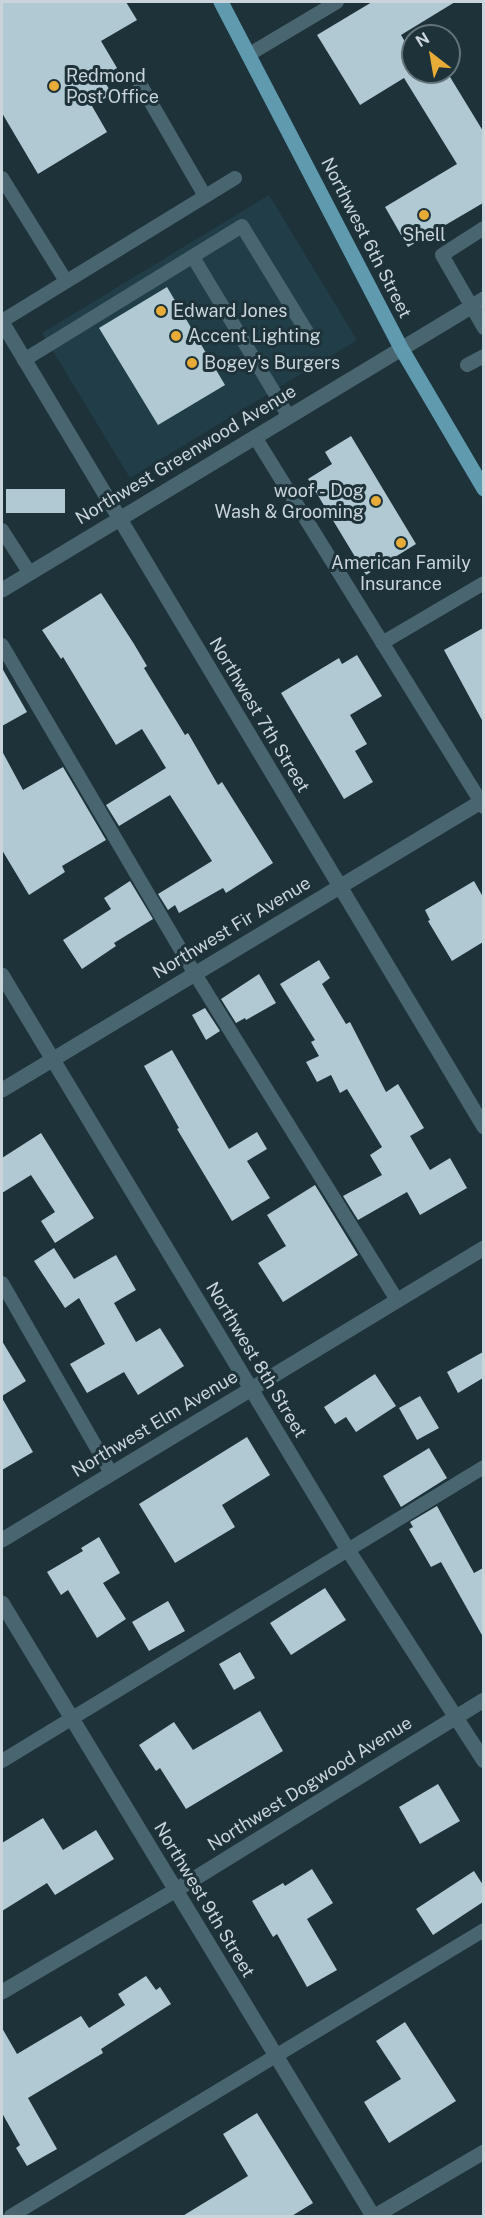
<!DOCTYPE html>
<style>
body{margin:0}
#map{position:relative;width:485px;height:2218px;overflow:hidden;background:#1d3239;font-family:"Public Sans",sans-serif}
canvas{display:block}
.frame{position:absolute;inset:0;border:3px solid #c9d5da;pointer-events:none}
.north{position:absolute;left:401px;top:24px;width:60px;height:60px;box-sizing:border-box;background:#1d3239;border:2px solid #627379;border-radius:50%;rotate:329deg;font-size:16px;font-weight:700;line-height:24px;text-align:center;color:#c9d5da}
.north::after{content:'';display:block;margin:auto;width:21px;height:27px;background:#e7ac37;clip-path:polygon(50% 0,100% 100%,50% 72%,0 100%)}
</style>
<div id="map">
<canvas width="485" height="2218"></canvas>
<div class="frame"></div>
<div class="north">N</div>
</div>
<script>
const c = document.querySelector('canvas').getContext('2d');
c.lineJoin = 'round';
function fillPath(path, color) { c.fillStyle = color; c.fill(path, 'evenodd'); }
function stroke(path, color, width, dash) { c.strokeStyle = color; c.lineWidth = width; c.lineCap = dash ? 'butt' : 'round'; c.setLineDash(dash || []); c.stroke(path); }
function label(font, color, halo, rows, align = 'center') {
  c.font = font + ' "Public Sans",sans-serif'; c.lineWidth = 6; c.setLineDash([]); c.textBaseline = 'middle'; c.strokeStyle = halo; c.fillStyle = color; for (const [text, x, y, turn = 0] of rows) {
    c.save(); c.translate(x, y); c.rotate((+turn || 0) * Math.PI / 180); c.textAlign = isNaN(turn) ? turn : align; if (halo) c.strokeText(text, 0, 0); c.fillText(text, 0, 0); c.restore();
  }
}
const built = new Path2D(`
 M 269,195 L 357,340 L 130,478 L 42,333 Z`);
const building = new Path2D(`
 M 2,2 L 126,2 L 137,20 L 101,41 L 117,68 L 102,77 L 112,94 L 92,106 L 107,132 L 38,174 L 2,113 Z
 M 372,2 L 455,2 L 401,35 L 413,55 L 413,72 L 447,72 L 483,131 L 483,203 L 408,247 L 385,207 L 457,164 L 404,78 L 360,105 L 317,35 Z
 M 167,287 L 225,385 L 158,425 L 99,328 Z
 M 351,436 L 416,544 L 366,575 L 308,479 L 332,464 L 325,452 Z
 M 6,489 L 65,489 L 65,513 L 6,513 Z
 M 101,593 L 134,644 L 147,666 L 144,668 L 185,735 L 188,733 L 218,785 L 222,782 L 273,863 L 226,893 L 223,888 L 179,913 L 175,905 L 168,910 L 158,894 L 212,861 L 170,795 L 119,826 L 106,805 L 166,768 L 142,729 L 116,745 L 63,657 L 61,659 L 42,630 Z
 M 483,628 L 483,722 L 444,650 Z
 M 357,655 L 382,696 L 350,715 L 367,744 L 355,751 L 373,782 L 344,799 L 281,693 L 339,658 L 342,664 Z
 M 2,668 L 27,712 L 2,726 Z
 M 2,751 L 23,790 L 63,767 L 106,840 L 62,866 L 65,872 L 29,895 L 2,850 Z
 M 130,881 L 153,919 L 114,943 L 116,946 L 82,969 L 63,940 L 111,909 L 104,898 Z
 M 474,881 L 483,897 L 483,942 L 452,961 L 428,921 L 430,920 L 425,910 Z
 M 319,960 L 330,978 L 322,984 L 346,1024 L 350,1022 L 386,1092 L 398,1084 L 424,1128 L 410,1136 L 430,1170 L 450,1158 L 467,1188 L 420,1215 L 407,1192 L 358,1220 L 343,1196 L 382,1175 L 370,1155 L 382,1147 L 347,1089 L 340,1093 L 331,1075 L 317,1082 L 306,1062 L 319,1056 L 311,1042 L 315,1040 L 280,984 Z
 M 259,974 L 276,1003 L 246,1020 L 245,1018 L 236,1023 L 221,999 Z
 M 205,1008 L 220,1031 L 206,1040 L 192,1015 Z
 M 172,1050 L 229,1149 L 257,1132 L 267,1149 L 247,1161 L 270,1198 L 232,1221 L 177,1129 L 179,1128 L 144,1066 Z
 M 41,1133 L 94,1218 L 55,1243 L 41,1221 L 55,1212 L 31,1175 L 2,1193 L 2,1158 Z
 M 315,1185 L 358,1255 L 283,1302 L 258,1263 L 286,1246 L 267,1215 Z
 M 54,1248 L 74,1279 L 116,1255 L 136,1290 L 114,1303 L 136,1342 L 160,1328 L 184,1366 L 138,1395 L 124,1372 L 87,1393 L 70,1364 L 105,1344 L 79,1298 L 65,1308 L 34,1261 Z
 M 2,1341 L 26,1381 L 2,1396 Z
 M 483,1352 L 483,1378 L 458,1393 L 447,1372 Z
 M 375,1374 L 396,1406 L 356,1432 L 346,1417 L 335,1424 L 324,1407 Z
 M 420,1396 L 439,1428 L 417,1440 L 399,1408 Z
 M 2,1398 L 33,1452 L 2,1470 Z
 M 247,1437 L 270,1475 L 222,1505 L 235,1527 L 175,1563 L 139,1504 Z
 M 429,1448 L 447,1478 L 401,1507 L 383,1476 Z
 M 437,1506 L 474,1573 L 483,1568 L 483,1637 L 441,1562 L 431,1567 L 409,1529 L 413,1527 L 410,1522 Z
 M 99,1537 L 120,1573 L 103,1583 L 126,1619 L 97,1638 L 68,1590 L 61,1595 L 47,1572 L 83,1551 L 81,1548 Z
 M 325,1588 L 346,1620 L 291,1655 L 270,1623 Z
 M 168,1601 L 185,1631 L 149,1651 L 132,1622 Z
 M 240,1652 L 255,1678 L 234,1690 L 219,1664 Z
 M 260,1711 L 283,1751 L 186,1809 L 160,1768 L 156,1771 L 139,1745 L 174,1722 L 193,1750 Z
 M 438,1784 L 460,1821 L 420,1844 L 399,1807 Z
 M 43,1818 L 63,1850 L 96,1830 L 114,1859 L 55,1895 L 47,1883 L 2,1911 L 2,1843 Z
 M 312,1869 L 333,1903 L 307,1919 L 337,1970 L 307,1987 L 277,1934 L 273,1937 L 252,1901 L 283,1883 L 285,1886 Z
 M 474,1871 L 483,1885 L 483,1902 L 433,1935 L 416,1909 Z
 M 146,1976 L 156,1990 L 160,1987 L 171,2004 L 101,2049 L 103,2053 L 28,2098 L 57,2149 L 27,2166 L 16,2148 L 20,2145 L 2,2113 L 2,2028 L 17,2054 L 81,2016 L 89,2028 L 125,2005 L 118,1994 Z
 M 405,2022 L 456,2101 L 389,2143 L 364,2102 L 401,2079 L 376,2041 Z
 M 257,2113 L 313,2203 L 290,2217 L 181,2217 L 248,2176 L 223,2134 Z`);
const lane = new Path2D(`
 M 248,55 L 337,2
 M 139,82 L 205,196
 M 2,178 L 66,281
 M 484,228 L 442,255 L 484,328
 M 193,257 L 289,417
 M 2,321 L 235,178
 M 24,360 L 242,226 L 307,332
 M 467,365 L 484,356
 M 255,437 L 484,807
 M 2,530 L 29,572
 M 382,643 L 484,583
 M 2,645 L 195,974 L 397,1300
 M 2,1283 L 111,1473
 M 2,1761 L 484,1467
 M 11,2216 L 484,1930`);
const street = new Path2D(`
 M 2,322 L 484,1127
 M 2,590 L 484,299
 M 2,975 L 348,1550 L 484,1761
 M 2,1090 L 484,800
 M 2,1540 L 484,1248
 M 2,1603 L 373,2216
 M 2,1992 L 176,1890 L 484,1700
 M 375,2216 L 484,2152`);
const primary = new Path2D(`
 M 221,2 L 401,348 L 484,489`);
const markers = [
 [54,86,6,"#e7ac37"],
 [424,215,6,"#e7ac37"],
 [161,311,6,"#e7ac37"],
 [176,336,6,"#e7ac37"],
 [192,363,6,"#e7ac37"],
 [376,501,6,"#e7ac37"],
 [401,543,6,"#e7ac37"]
];
const poiNames = [
 ["Redmond",66,76],
 ["Post Office",66,97],
 ["Shell",424,235,"center"],
 ["Edward Jones",173,311],
 ["Accent Lighting",188,336],
 ["Bogey's Burgers",204,363],
 ["woof - Dog",364,491,"right"],
 ["Wash & Grooming",364,512,"right"],
 ["American Family",401,563,"center"],
 ["Insurance",401,584,"center"]
];
const streetNames = [
 ["Northwest 6th Street",366,238,63],
 ["Northwest Greenwood Avenue",186,455,-31],
 ["Northwest 7th Street",259,715,59],
 ["Northwest Fir Avenue",232,928,-31],
 ["Northwest 8th Street",256,1360,59],
 ["Northwest Elm Avenue",155,1424,-31],
 ["Northwest Dogwood Avenue",310,1784,-32],
 ["Northwest 9th Street",204,1900,59]
];
fillPath(built, '#213e48');
fillPath(building, '#b0c9d2');
stroke(lane, '#49656f', 14);
stroke(street, '#49656f', 15);
stroke(primary, '#5f9aaf', 15);
for (const [x, y, r, color] of markers) { const dot = new Path2D(); dot.arc(x, y, r, 0, 2 * Math.PI); c.fillStyle = color; c.fill(dot); stroke(dot, '#1d3239', 2); }
label('18px', '#c9d5da', '#1d3239', poiNames, 'left');
label('18px', '#c9d5da', '#1d3239', streetNames);
</script>
